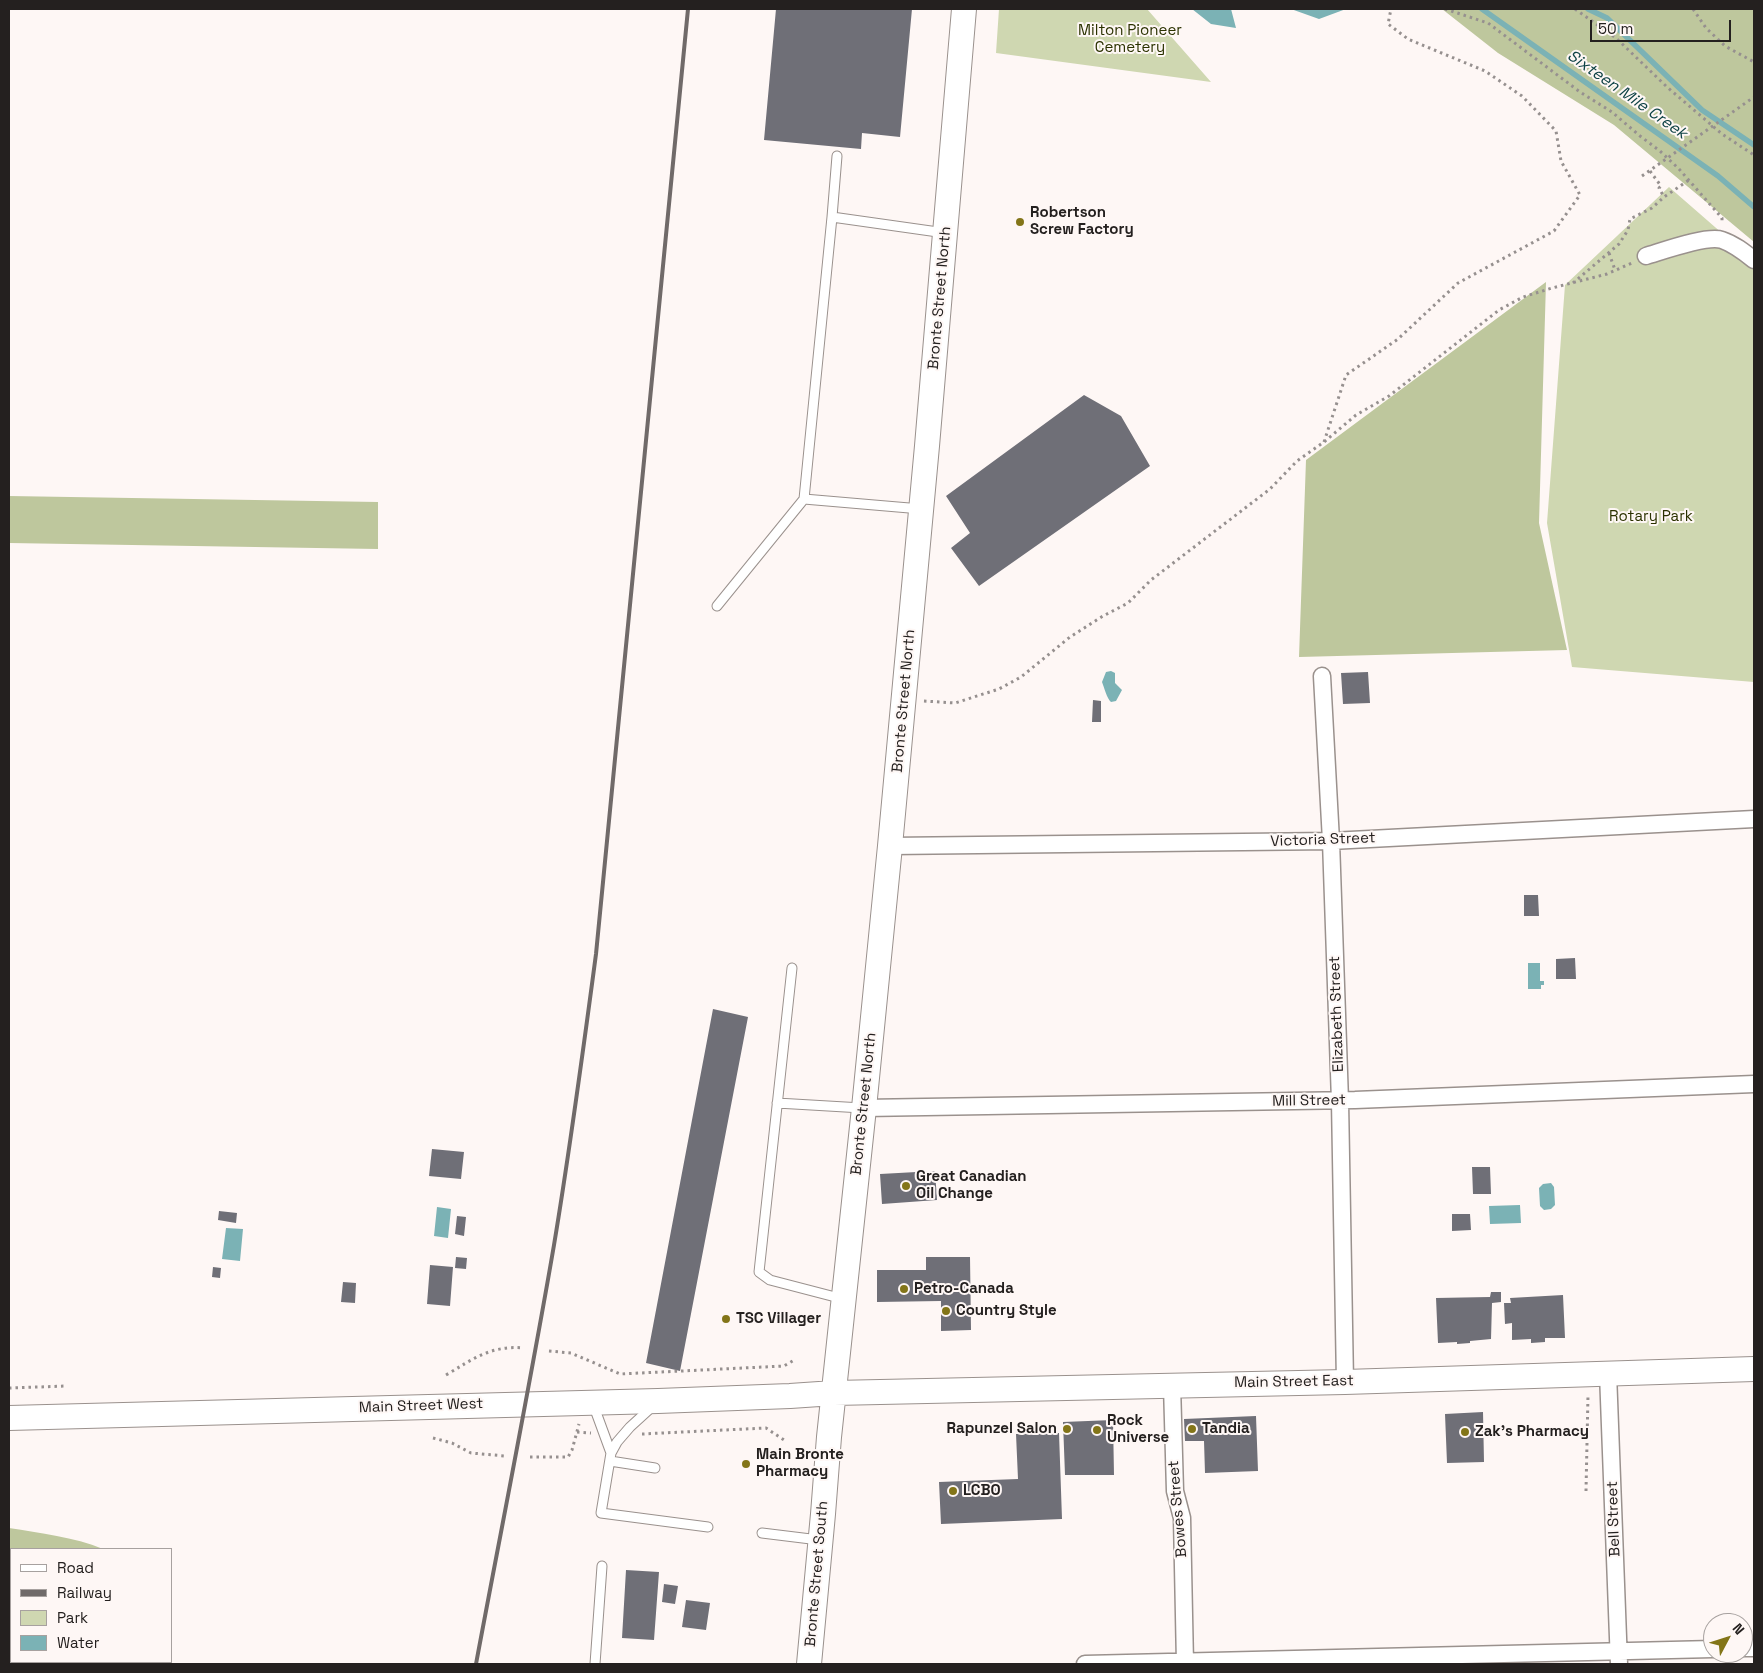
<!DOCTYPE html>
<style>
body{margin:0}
#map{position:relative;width:1763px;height:1673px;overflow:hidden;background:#fef7f5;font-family:"Space Grotesk",sans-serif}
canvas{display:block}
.frame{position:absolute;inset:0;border:10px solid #24201f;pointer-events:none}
.legend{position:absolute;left:10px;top:1548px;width:162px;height:115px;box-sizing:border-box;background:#fef7f5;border:1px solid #a7a19f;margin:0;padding:6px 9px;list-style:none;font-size:15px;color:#24201f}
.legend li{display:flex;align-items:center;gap:10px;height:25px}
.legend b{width:25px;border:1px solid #a7a19f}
.north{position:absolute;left:1703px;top:1613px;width:50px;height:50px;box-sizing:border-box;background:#fef7f5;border:1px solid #a7a19f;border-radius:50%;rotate:50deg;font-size:14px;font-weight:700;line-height:20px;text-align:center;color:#24201f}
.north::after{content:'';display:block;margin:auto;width:18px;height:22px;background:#837518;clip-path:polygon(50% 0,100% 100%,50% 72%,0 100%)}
.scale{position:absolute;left:1590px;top:20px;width:141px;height:22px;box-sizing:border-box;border:2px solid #24201f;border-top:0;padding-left:6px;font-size:15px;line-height:18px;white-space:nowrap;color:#24201f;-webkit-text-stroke:4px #fef7f5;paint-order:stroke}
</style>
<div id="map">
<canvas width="1763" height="1673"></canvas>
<div class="frame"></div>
<ul class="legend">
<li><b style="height:6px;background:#fff"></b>Road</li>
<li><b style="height:6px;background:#706a69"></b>Railway</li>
<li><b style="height:14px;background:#cfd7b1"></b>Park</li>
<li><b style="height:14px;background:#7bb2b5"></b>Water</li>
</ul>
<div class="north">N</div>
<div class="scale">50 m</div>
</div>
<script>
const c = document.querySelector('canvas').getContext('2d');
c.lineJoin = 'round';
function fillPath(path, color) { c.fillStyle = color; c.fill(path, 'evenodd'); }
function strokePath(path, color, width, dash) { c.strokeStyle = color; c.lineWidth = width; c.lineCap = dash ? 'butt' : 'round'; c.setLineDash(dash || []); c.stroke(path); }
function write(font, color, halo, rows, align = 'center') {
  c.font = font + ' "Space Grotesk",sans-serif'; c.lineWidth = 4; c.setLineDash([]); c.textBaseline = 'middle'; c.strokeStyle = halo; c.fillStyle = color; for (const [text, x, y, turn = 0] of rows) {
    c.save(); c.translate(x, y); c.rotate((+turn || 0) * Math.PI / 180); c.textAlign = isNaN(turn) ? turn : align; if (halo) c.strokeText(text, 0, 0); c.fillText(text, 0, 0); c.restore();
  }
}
fillPath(new Path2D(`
 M 999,9 L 1147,9 L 1211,82 L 996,53 Z
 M 1669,187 L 1754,261 L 1754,682 L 1572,667 L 1547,523 L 1565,285 Z`), '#cfd7b1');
fillPath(new Path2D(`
 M 1442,9 L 1754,9 L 1754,242 L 1614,125 L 1498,53 Z
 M 1546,282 L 1539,523 L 1567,650 L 1299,657 L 1306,460 Z
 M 9,496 L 378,502 L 378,549 L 9,543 Z
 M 9,1528 C 40,1533 74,1537 103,1549 L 11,1549 L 11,1578 L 9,1578 Z`), '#bec79d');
fillPath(new Path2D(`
 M 1192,9 L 1231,9 L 1236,28 L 1211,24 Z
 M 1291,9 L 1346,9 L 1319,19 Z
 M 1111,671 L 1115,673 L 1115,683 L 1122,690 L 1116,701 L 1111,702 C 1107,699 1104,687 1102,682 L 1106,672 Z
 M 1528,963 L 1540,963 L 1540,981 L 1544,981 L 1544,985 L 1541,985 L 1541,989 L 1528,989 Z
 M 1551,1183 L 1554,1187 L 1555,1205 L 1551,1209 L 1544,1210 L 1540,1206 L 1539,1188 L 1543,1184 Z
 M 1520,1205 L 1521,1223 L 1490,1224 L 1489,1206 Z
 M 437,1207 L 451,1209 L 448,1238 L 434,1236 Z
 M 226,1228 L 243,1229 L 240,1261 L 222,1259 Z`), '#7bb2b5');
strokePath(new Path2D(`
 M 1482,9 L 1718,176 L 1754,207
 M 1588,9 L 1607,18 L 1702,110 L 1754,145`), '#7bb2b5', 5.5);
fillPath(new Path2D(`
 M 776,9 L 912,9 L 900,137 L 862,133 L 861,149 L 764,140 Z
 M 1084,395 L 1121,416 L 1150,466 L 979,586 L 951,548 L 970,533 L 946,496 Z
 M 1368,672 L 1370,703 L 1343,704 L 1341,673 Z
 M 1093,700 L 1101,701 L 1101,722 L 1092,722 Z
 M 1524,895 L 1538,895 L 1539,916 L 1524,916 Z
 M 1575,958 L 1576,979 L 1556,979 L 1556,959 Z
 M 713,1009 L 748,1017 L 680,1371 L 646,1363 Z
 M 432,1149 L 464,1152 L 461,1179 L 429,1176 Z
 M 1472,1167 L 1490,1167 L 1491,1194 L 1473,1194 Z
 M 935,1171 L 937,1200 L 882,1204 L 880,1174 Z
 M 219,1211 L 237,1213 L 236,1223 L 218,1220 Z
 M 1452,1214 L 1470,1214 L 1471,1230 L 1452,1231 Z
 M 457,1216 L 466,1217 L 464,1236 L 455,1234 Z
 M 456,1257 L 467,1258 L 466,1269 L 455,1268 Z
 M 926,1257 L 970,1257 L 971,1330 L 941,1331 L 941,1301 L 877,1302 L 877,1270 L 926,1270 Z
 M 430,1265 L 453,1267 L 450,1306 L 427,1304 Z
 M 213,1267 L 221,1268 L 220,1278 L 212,1277 Z
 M 343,1282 L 356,1283 L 355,1303 L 341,1302 Z
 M 1491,1292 L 1501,1292 L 1501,1302 L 1492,1303 L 1491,1339 L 1470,1341 L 1470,1343 L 1457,1344 L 1457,1342 L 1438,1343 L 1436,1298 L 1490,1297 Z
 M 1563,1295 L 1565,1338 L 1545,1338 L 1545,1342 L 1531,1343 L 1531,1339 L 1512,1340 L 1512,1323 L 1505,1324 L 1504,1303 L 1511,1303 L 1510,1298 Z
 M 1483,1412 L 1484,1462 L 1447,1463 L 1445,1414 Z
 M 1256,1416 L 1258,1471 L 1205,1473 L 1204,1441 L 1185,1441 L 1184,1419 Z
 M 1113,1420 L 1114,1475 L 1065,1475 L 1063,1422 Z
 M 1059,1433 L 1062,1519 L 941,1524 L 939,1482 L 1018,1479 L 1016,1434 Z
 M 626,1570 L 659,1572 L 654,1640 L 622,1638 Z
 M 664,1584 L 678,1586 L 675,1604 L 662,1602 Z
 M 686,1600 L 710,1603 L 706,1630 L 682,1627 Z
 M 11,1632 L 11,1662 L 152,1662 L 154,1664 L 9,1664 L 9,1633 Z`), '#6f6f77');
const lane = new Path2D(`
 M 832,217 L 837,156
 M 921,509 L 804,499 L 832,217 L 945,233
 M 717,606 L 804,499
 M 792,968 L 759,1272 L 770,1280 L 843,1299
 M 777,1103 L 862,1108
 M 593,1404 L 611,1453
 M 653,1406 L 630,1427 L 617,1442 L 611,1453 L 601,1513 L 708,1527
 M 610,1461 L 655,1468
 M 762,1533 L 819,1540
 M 595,1664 L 602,1566`);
const street = new Path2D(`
 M 1646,256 C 1663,251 1707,235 1722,240 C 1734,244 1744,252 1754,260
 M 1322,676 L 1331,841 L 1340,1101 L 1345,1382
 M 890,846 L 1331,841 L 1754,819
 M 864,1108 L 1355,1100 L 1754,1084
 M 1608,1373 L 1619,1664
 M 1172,1385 L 1175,1491 L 1182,1518 L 1185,1664
 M 1743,1648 L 1754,1648
 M 1085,1664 L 1713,1649`);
const secondary = new Path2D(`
 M 9,1418 L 658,1401 L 790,1396 L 834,1393 L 1345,1382 L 1754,1369
 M 809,1664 L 823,1514 L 829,1437 L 864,1108 L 890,846 L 927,446 L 964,9`);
strokePath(lane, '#9a918d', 11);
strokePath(street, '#9a918d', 19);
strokePath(secondary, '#9a918d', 26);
strokePath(new Path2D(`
 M 1445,9 L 1488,23 L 1580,92 L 1612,112 L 1640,136 L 1660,151 L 1679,169 L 1722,218 L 1722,224
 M 1575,9 L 1616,38 L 1667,87 L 1722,134 L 1754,155
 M 1693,9 L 1706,28 L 1725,46 L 1754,62
 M 1650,171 L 1661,186 L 1659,188 L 1664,197
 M 1609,253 L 1615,270
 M 1573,283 L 1619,244 L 1628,230 L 1630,219 L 1652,208 L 1664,197 L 1689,180
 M 1324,442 L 1346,375 L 1398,339 L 1458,283 L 1554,231 L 1580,195 L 1561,161 L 1556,131 L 1522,96 L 1485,71 L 1408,39 L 1388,24 L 1391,9
 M 924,701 L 955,703 L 999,689 L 1021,677 L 1070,637 L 1103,616 L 1128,603 L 1151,580 L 1270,489 L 1297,461 L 1324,442 L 1356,415 L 1389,396 L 1499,310 L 1523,297 L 1552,288 L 1607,274 L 1632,263
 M 549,1351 L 571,1353 L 620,1374 L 784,1366 L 796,1359
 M 446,1375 C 473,1359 491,1345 524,1348
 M 9,1388 L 67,1386
 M 577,1432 L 591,1433
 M 642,1434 L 766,1428 L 784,1440
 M 433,1438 L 452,1443 L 471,1453 L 505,1456
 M 530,1457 L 568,1457 L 572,1450 L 579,1424
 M 1586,1491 L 1588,1395`), '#96908f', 3, [2.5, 4]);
strokePath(lane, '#fff', 9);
strokePath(street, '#fff', 16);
strokePath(secondary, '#fff', 24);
strokePath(new Path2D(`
 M 476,1664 C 502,1525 530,1385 554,1245 C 570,1149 583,1052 596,954 L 688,9`), '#706a69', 4);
strokePath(new Path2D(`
 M 1642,176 L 1754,97`), '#96908f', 3, [2.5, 4]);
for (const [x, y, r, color] of [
 [1020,222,5,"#837518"],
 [906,1186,5,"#837518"],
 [904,1289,5,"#837518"],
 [946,1311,5,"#837518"],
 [726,1319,5,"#837518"],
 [1067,1429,5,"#837518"],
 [1192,1429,5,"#837518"],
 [1097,1430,5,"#837518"],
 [1465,1432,5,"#837518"],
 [746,1464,5,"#837518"],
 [953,1491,5,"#837518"]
]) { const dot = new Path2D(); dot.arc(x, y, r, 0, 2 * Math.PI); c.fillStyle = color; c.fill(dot); strokePath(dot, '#fef7f5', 2); }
write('15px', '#2b3200', '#fef7f5', [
 ["Milton Pioneer",1130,31],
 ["Cemetery",1130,48],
 ["Rotary Park",1651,517]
]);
write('bold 15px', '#24201f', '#fef7f5', [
 ["Robertson",1030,213],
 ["Screw Factory",1030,230],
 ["Great Canadian",916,1177],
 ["Oil Change",916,1194],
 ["Petro-Canada",914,1289],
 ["Country Style",956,1311],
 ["TSC Villager",736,1319],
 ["Rock",1107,1421],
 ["Universe",1107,1438],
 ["Rapunzel Salon",1057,1429,"right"],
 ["Tandia",1202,1429],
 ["Zak's Pharmacy",1475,1432],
 ["Main Bronte",756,1455],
 ["Pharmacy",756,1472],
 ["LCBO",963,1491]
], 'left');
write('15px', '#24201f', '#fef7f5', [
 ["Bronte Street North",940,298,-85],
 ["Bronte Street North",904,701,-85],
 ["Victoria Street",1323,840,-2],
 ["Elizabeth Street",1337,1014,-92],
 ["Mill Street",1309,1101,-1],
 ["Bronte Street North",864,1104,-84],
 ["Main Street East",1294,1382,-1],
 ["Main Street West",421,1406,-2],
 ["Bowes Street",1178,1509,-95],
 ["Bell Street",1614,1519,-92],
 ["Bronte Street South",817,1574,-85]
]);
write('italic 16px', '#0f4346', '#fef7f5', [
 ["Sixteen Mile Creek",1627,95,35]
]);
</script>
